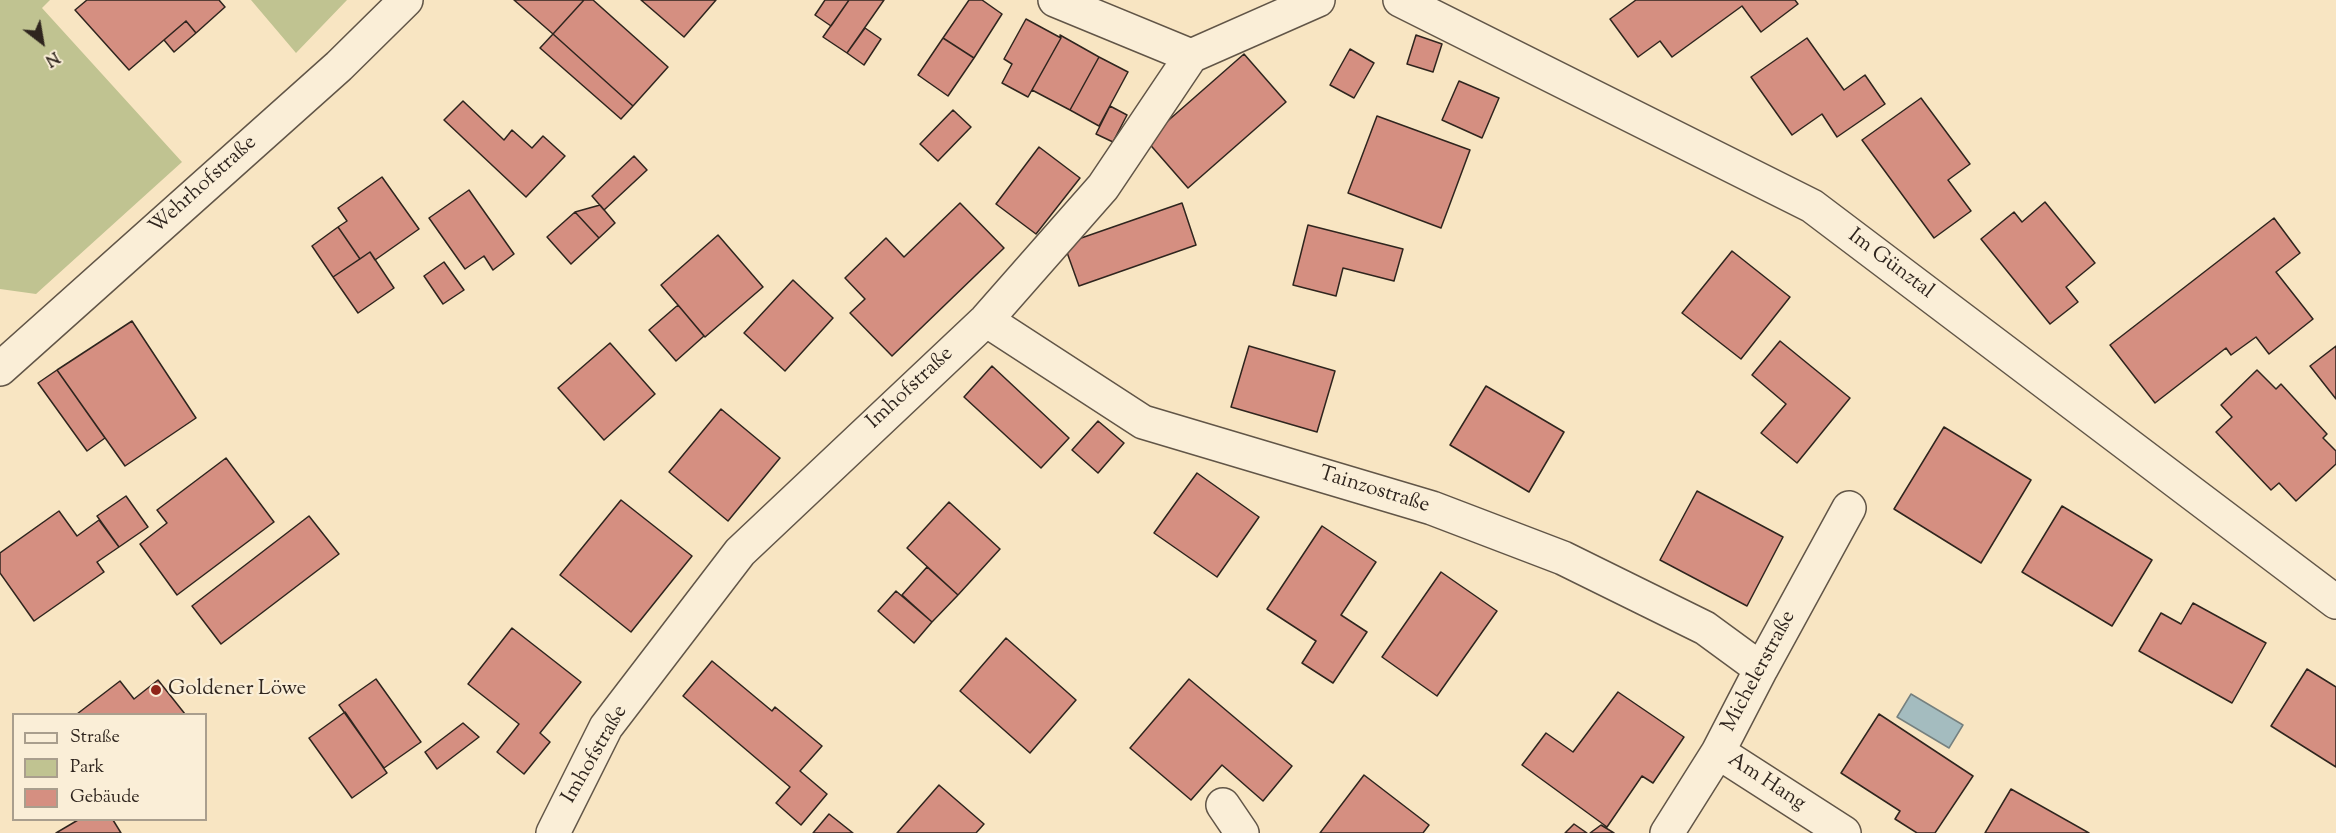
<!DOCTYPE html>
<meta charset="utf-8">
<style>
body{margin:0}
#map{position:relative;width:2336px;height:833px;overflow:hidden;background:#f8e5c2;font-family:"Sorts Mill Goudy",serif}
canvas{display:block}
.legend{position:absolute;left:12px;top:713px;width:195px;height:108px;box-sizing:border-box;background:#faeed7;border:2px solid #a99e8d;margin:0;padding:8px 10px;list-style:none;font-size:18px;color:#2f251e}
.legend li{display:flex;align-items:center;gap:12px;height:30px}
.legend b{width:30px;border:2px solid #a99e8d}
.north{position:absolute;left:12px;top:12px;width:60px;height:60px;-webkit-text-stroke:4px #faeed7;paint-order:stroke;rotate:149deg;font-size:16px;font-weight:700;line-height:24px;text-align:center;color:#2f251e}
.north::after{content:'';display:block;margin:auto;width:21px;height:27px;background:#2f251e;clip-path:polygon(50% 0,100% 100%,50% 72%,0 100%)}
</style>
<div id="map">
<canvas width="2336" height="833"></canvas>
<ul class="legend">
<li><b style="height:8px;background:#faeed7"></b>Straße</li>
<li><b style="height:16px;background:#c0c391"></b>Park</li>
<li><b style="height:16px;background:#d58f81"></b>Gebäude</li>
</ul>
<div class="north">N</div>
</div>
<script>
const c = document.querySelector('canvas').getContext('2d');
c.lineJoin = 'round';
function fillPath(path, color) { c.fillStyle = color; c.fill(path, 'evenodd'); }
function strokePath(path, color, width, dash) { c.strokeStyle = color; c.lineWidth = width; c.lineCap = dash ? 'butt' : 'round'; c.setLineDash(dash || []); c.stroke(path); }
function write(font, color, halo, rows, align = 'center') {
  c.font = font + ' "Sorts Mill Goudy",serif'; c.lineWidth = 4.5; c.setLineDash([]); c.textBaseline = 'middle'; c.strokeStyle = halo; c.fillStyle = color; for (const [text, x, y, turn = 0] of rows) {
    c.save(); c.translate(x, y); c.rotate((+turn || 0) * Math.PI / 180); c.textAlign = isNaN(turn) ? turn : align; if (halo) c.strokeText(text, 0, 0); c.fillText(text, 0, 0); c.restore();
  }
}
fillPath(new Path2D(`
 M 0,0 L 50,0 L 42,8 L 182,162 L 36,294 L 0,289 Z
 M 251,0 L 347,0 L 296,53 Z`), '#c0c391');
const water = new Path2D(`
 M 1911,694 L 1963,725 L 1949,748 L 1897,717 Z`);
fillPath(water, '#a4bcbf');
strokePath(water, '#75807f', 1.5);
const building = new Path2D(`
 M 87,0 L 219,0 L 225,7 L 196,33 L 186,21 L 129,70 L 75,10 Z
 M 514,0 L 584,0 L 553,34 Z
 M 584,0 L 593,0 L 668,67 L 633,106 L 553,34 Z
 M 641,0 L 716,0 L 684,37 Z
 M 825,0 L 849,0 L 831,26 L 815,15 Z
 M 849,0 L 884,0 L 847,53 L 823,37 Z
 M 969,0 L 982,0 L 1002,14 L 974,58 L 943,38 Z
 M 1636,0 L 1795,0 L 1798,4 L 1761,32 L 1742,6 L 1672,57 L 1660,41 L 1638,57 L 1610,19 Z
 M 1026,19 L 1061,38 L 1028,97 L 1002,83 L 1012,64 L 1004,59 Z
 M 186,21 L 196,33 L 174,52 L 164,40 Z
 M 865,28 L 881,39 L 864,65 L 847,53 Z
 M 553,34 L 633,106 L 621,119 L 540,48 Z
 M 1060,35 L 1099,57 L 1070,110 L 1032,90 L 1061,38 Z
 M 1416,35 L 1442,44 L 1433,72 L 1407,64 Z
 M 943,38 L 974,58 L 948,96 L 918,75 Z
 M 1807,38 L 1844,90 L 1865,75 L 1885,104 L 1837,137 L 1822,114 L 1792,135 L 1751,77 Z
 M 1350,49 L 1374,63 L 1354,98 L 1330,85 Z
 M 1244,54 L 1286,102 L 1188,188 L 1146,140 Z
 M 1099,57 L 1128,72 L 1099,126 L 1070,110 Z
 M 1459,81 L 1499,98 L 1482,138 L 1442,120 Z
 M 1921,98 L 1970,164 L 1948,180 L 1971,211 L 1934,238 L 1862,140 Z
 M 463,101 L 504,140 L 512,130 L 532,148 L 543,136 L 565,156 L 526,197 L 444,120 Z
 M 1110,106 L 1127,115 L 1113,142 L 1096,134 Z
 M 953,110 L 971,127 L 938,161 L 920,144 Z
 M 1377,116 L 1470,150 L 1441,228 L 1348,193 Z
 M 1039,147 L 1080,178 L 1036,234 L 996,204 Z
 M 634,156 L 647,170 L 604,210 L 592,196 Z
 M 382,177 L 419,229 L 375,260 L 370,252 L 360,259 L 338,227 L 347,221 L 338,208 Z
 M 469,190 L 514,254 L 493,270 L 484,256 L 465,269 L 429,218 Z
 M 2045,202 L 2095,263 L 2066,287 L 2078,302 L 2050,324 L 1981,239 L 2014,212 L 2022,222 Z
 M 960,203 L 1004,248 L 892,356 L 850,313 L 865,299 L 845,278 L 886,238 L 904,257 Z
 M 1182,203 L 1196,245 L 1079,286 L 1064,244 Z
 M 600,205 L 615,223 L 599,238 L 575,212 Z
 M 575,212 L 599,238 L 571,264 L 547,237 Z
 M 2274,218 L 2300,253 L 2276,272 L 2313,319 L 2269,354 L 2256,337 L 2231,355 L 2226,348 L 2155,403 L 2110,345 Z
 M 1308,225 L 1403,249 L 1394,281 L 1343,268 L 1336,296 L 1293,285 Z
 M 338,227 L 360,259 L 333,277 L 312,246 Z
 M 718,235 L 763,287 L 705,337 L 661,285 Z
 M 1732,251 L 1790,297 L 1741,359 L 1682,313 Z
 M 370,252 L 394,288 L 358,313 L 333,277 Z
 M 444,262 L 464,290 L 443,304 L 424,276 Z
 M 793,280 L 833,318 L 785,371 L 744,333 Z
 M 678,305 L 704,336 L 676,361 L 649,330 Z
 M 132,321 L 196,418 L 125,466 L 57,370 Z
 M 1780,341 L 1850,398 L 1797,463 L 1761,433 L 1786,404 L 1752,375 Z
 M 610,343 L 655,394 L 604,440 L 558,388 Z
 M 1249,346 L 1335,371 L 1317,432 L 1231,407 Z
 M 2336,346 L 2336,399 L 2310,366 Z
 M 992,366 L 1069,438 L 1041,468 L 964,397 Z
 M 57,370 L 105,438 L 87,451 L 38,383 Z
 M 2257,370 L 2276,389 L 2281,384 L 2327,434 L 2323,438 L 2336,451 L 2336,464 L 2296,501 L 2279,483 L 2271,490 L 2216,432 L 2232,417 L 2221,405 Z
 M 1486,386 L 1564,432 L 1529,492 L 1450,445 Z
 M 721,409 L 780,458 L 728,521 L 669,472 Z
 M 1098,421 L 1124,443 L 1098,473 L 1072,450 Z
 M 1944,427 L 2031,480 L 1981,563 L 1894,509 Z
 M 226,458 L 274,522 L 177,595 L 140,544 L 167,523 L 157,510 Z
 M 1197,473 L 1259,517 L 1217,577 L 1154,533 Z
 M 1697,491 L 1783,537 L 1747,606 L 1660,560 Z
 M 126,496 L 148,527 L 119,547 L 97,516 Z
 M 621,500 L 692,556 L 631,632 L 560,575 Z
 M 949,502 L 1000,549 L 958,595 L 907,548 Z
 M 2062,506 L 2152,560 L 2112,626 L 2022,572 Z
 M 59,511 L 77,536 L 99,520 L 119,547 L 97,562 L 104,572 L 34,621 L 0,573 L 0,553 Z
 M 309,516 L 339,554 L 221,644 L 192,606 Z
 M 1322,526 L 1376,562 L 1341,615 L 1367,632 L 1333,683 L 1302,663 L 1316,641 L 1267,609 Z
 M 927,567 L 958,595 L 932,622 L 902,595 Z
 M 1441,572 L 1497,611 L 1437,696 L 1382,657 Z
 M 896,591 L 932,622 L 914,643 L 878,611 Z
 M 2193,603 L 2266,643 L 2232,703 L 2139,651 L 2161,613 L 2181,624 Z
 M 512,628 L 581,682 L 540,733 L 550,742 L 524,774 L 497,752 L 519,724 L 468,684 Z
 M 1006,638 L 1076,700 L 1030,753 L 960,691 Z
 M 712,661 L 772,711 L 775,707 L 822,746 L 800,771 L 827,794 L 801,825 L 776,803 L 790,787 L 683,696 Z
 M 2307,669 L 2336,687 L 2336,767 L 2271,726 Z
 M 376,679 L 421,742 L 384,768 L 339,705 Z
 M 1189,679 L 1292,766 L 1263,801 L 1222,765 L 1191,800 L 1130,748 Z
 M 158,680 L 185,714 L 77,714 L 120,681 L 134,699 Z
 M 1618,692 L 1684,737 L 1653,783 L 1642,776 L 1607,827 L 1522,765 L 1546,733 L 1573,752 Z
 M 345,712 L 387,773 L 352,798 L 309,738 Z
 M 1879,714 L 1973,776 L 1935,833 L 1917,833 L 1895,819 L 1900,811 L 1841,773 Z
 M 463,723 L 479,737 L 437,769 L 425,752 Z
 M 1364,775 L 1429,825 L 1423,833 L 1320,833 Z
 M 939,785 L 984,824 L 976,833 L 897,833 Z
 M 2011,789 L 2089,833 L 1985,833 Z
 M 829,814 L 853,833 L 813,833 Z
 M 78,820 L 113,820 L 121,833 L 56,833 Z
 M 1574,824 L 1587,833 L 1565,833 Z
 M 1601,825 L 1614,833 L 1590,833 Z`);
fillPath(building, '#d58f81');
strokePath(building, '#2f251e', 1.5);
const minor = new Path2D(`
 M 1055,0 L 1191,56
 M 1400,0 L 1812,206 L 2336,602
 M 986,320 L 1143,422 L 1432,508 L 1563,558 L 1705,628 L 1761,669
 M 1718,752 L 1844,833
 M 1223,805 L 1242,833
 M 553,833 L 606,727 L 740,552 L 986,320 L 1103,187 L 1191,56 L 1318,0
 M 1667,833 L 1718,752 L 1761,669 L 1849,508`);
const tertiary = new Path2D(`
 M 0,369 L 339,66 L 406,0`);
strokePath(minor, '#615547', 36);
strokePath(tertiary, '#615547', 36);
strokePath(minor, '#faeed7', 33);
strokePath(tertiary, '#faeed7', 33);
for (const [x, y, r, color] of [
 [156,690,6,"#8f2418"]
]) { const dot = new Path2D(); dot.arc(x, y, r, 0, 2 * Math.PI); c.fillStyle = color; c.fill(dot); strokePath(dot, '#faeed7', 2); }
write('21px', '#2f251e', '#faeed7', [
 ["Wehrhofstraße",204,186,-42],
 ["Im Günztal",1890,265,37],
 ["Imhofstraße",911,389,-43],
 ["Tainzostraße",1374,491,17],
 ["Michelerstraße",1760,672,-62],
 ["Imhofstraße",596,755,-60],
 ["Am Hang",1766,783,33]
]);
write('21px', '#2f251e', '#faeed7', [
 ["Goldener Löwe",168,690]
], 'left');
</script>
